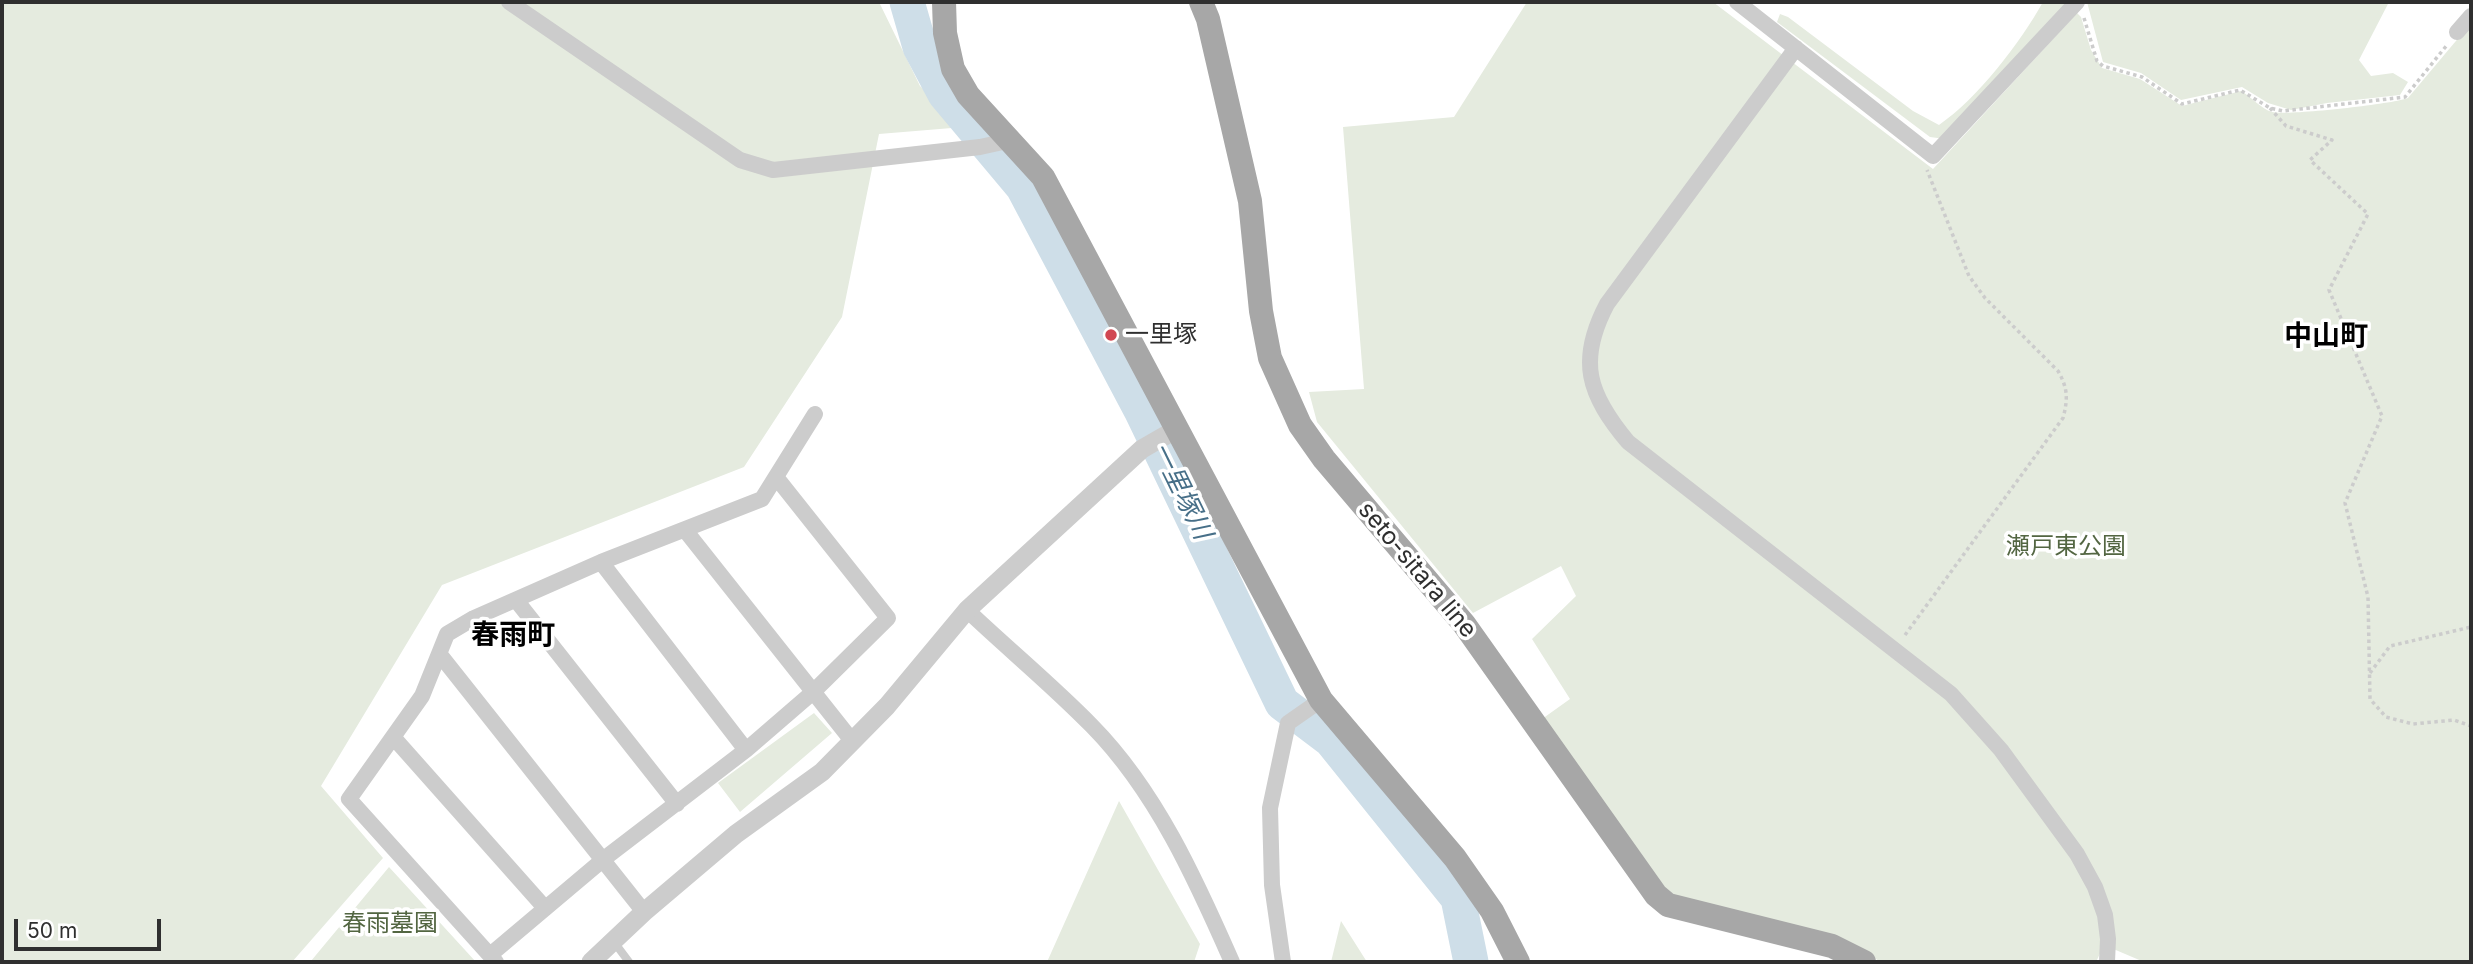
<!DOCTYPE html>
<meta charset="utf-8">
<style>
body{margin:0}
#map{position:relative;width:2473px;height:964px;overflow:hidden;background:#fff;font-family:Inter,sans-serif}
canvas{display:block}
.frame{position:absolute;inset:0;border:4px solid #2f2f2f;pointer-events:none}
.scale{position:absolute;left:14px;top:919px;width:147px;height:32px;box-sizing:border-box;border:4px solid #2f2f2f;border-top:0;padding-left:9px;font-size:21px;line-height:24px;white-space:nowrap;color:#2f2f2f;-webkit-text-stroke:5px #fff;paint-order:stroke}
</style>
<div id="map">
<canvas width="2473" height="964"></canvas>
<div class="frame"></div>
<div class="scale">50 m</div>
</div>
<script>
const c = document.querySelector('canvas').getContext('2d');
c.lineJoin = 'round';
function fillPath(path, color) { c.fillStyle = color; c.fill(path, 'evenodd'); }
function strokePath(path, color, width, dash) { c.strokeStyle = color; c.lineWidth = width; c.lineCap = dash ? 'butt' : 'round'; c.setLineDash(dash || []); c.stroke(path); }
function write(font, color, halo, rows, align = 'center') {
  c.font = font + ' Inter,"Noto Sans JP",sans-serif'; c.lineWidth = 7; c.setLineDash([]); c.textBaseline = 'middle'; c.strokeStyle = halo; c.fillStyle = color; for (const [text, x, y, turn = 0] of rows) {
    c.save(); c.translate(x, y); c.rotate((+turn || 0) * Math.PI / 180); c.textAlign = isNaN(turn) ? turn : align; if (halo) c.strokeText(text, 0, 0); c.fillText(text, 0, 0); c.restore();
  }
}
fillPath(new Path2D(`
 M 2,2 L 879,2 L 920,86 L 964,127 L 879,134 L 842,317 L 744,467 L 442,585 L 321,786 L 383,858 L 292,962 L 2,962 Z
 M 1527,2 L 1713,2 L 1933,169 L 2077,13 L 2081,17 L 2091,50 L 2102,68 L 2140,79 L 2182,106 L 2241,91 C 2252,97 2261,109 2272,112 C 2285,116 2394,104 2408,98 L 2471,23 L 2471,962 L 2144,962 L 2104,945 L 2096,962 L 1881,962 L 1855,947 L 1683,900 L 1670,892 L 1653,878 L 1542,719 L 1570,699 L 1532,639 L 1576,596 L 1561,566 L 1473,613 L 1317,422 L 1309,392 L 1364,389 L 1343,127 L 1454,117 Z
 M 2043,2 L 2068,2 L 1945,139 L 1930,137 L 1777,22 L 1780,14 L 1788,17 L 1913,111 L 1939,125 C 1978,98 2020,43 2043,2 Z
 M 2087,2 L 2389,2 L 2359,60 L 2371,76 L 2393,73 L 2408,82 L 2400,95 L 2327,103 L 2291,110 L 2268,103 L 2242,87 L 2181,100 L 2141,73 L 2103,62 Z
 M 814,713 L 832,733 L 740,812 L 718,783 Z
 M 1119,801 L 1200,944 L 1194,962 L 1047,962 Z
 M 389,867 L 476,962 L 311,961 Z
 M 1341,921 L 1367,962 L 1331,962 Z`), '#e5ebdf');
strokePath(new Path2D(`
 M 907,2 L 920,47 L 945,94 L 1023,187 L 1141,410 L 1282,703 L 1331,740 L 1458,898 L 1471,962`), '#cedee8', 35);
strokePath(new Path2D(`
 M 2084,18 L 2097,61 L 2103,66 L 2142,77 L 2182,104 L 2240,90 L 2270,108 L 2283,111 L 2405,97 L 2447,45
 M 2270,108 L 2286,126 L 2332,140 L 2310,160 L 2368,214 L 2329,290 L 2382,416 L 2345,503 L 2368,597 L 2370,699 L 2386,717 L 2413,724 L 2454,720 L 2471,726
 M 1905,635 L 2063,418 C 2068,399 2068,388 2058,371 L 1985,298 L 1969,276 L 1927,170
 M 2370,673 L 2390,646 L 2471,627`), '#ccc', 3.5, [3.5, 3.5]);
strokePath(new Path2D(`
 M 614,942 L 629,962`), '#ccc', 8);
strokePath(new Path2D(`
 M 509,2 L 740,160 L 773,170 L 980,147 L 1012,140
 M 1737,2 L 1933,156 L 2077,2
 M 2457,32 L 2471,16
 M 1796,48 L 1607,304 C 1577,361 1588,394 1628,442 L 1951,694 L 2001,750 L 2077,854 L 2095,887 L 2105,915 L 2108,939 L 2107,962
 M 685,530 L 853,742
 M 601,562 L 746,750
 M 516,600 L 677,804
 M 967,610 C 1008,649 1052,685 1092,726 C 1156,791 1196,880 1232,962
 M 441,656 L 644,912
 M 394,738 L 545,908
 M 490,955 L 605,858 L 746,750 L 812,693 L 888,618 L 776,477
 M 496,962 L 349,799 L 422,696 L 447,634 L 474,618 L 601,562 L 762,499 L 815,414
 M 1283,962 L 1272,885 L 1270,808 L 1288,723 L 1321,700`), '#ccc', 16);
strokePath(new Path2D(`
 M 591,962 L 644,912 L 736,834 L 822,772 L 887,706 L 967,610 L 1142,449 L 1175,430`), '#ccc', 19);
strokePath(new Path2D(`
 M 944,2 L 945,33 L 953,69 L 968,95 L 1043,177 L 1321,700 L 1455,858 L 1492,911 L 1518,962
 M 1201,2 L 1208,19 L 1250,201 L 1261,311 L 1270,358 L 1300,425 L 1324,459 L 1464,624 L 1656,895 L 1668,905 L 1832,946 L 1864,962`), '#a7a7a7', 24);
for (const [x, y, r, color] of [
 [1111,335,7,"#d14752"]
]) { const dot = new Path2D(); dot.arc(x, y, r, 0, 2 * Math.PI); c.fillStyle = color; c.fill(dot); strokePath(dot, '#fff', 2.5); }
write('24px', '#2f2f2f', '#fff', [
 ["一里塚",1125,335]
], 'left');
write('24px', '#536642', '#fff', [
 ["瀬戸東公園",2066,547],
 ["春雨墓園",390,924]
]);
write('24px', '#2f2f2f', '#fff', [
 ["seto-sitara line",1417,570,50]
]);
write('italic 26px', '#476f88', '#fff', [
 ["一里塚川",1181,491,64]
]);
write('bold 28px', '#000', '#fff', [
 ["中山町",2326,337],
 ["春雨町",513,636]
]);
</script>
